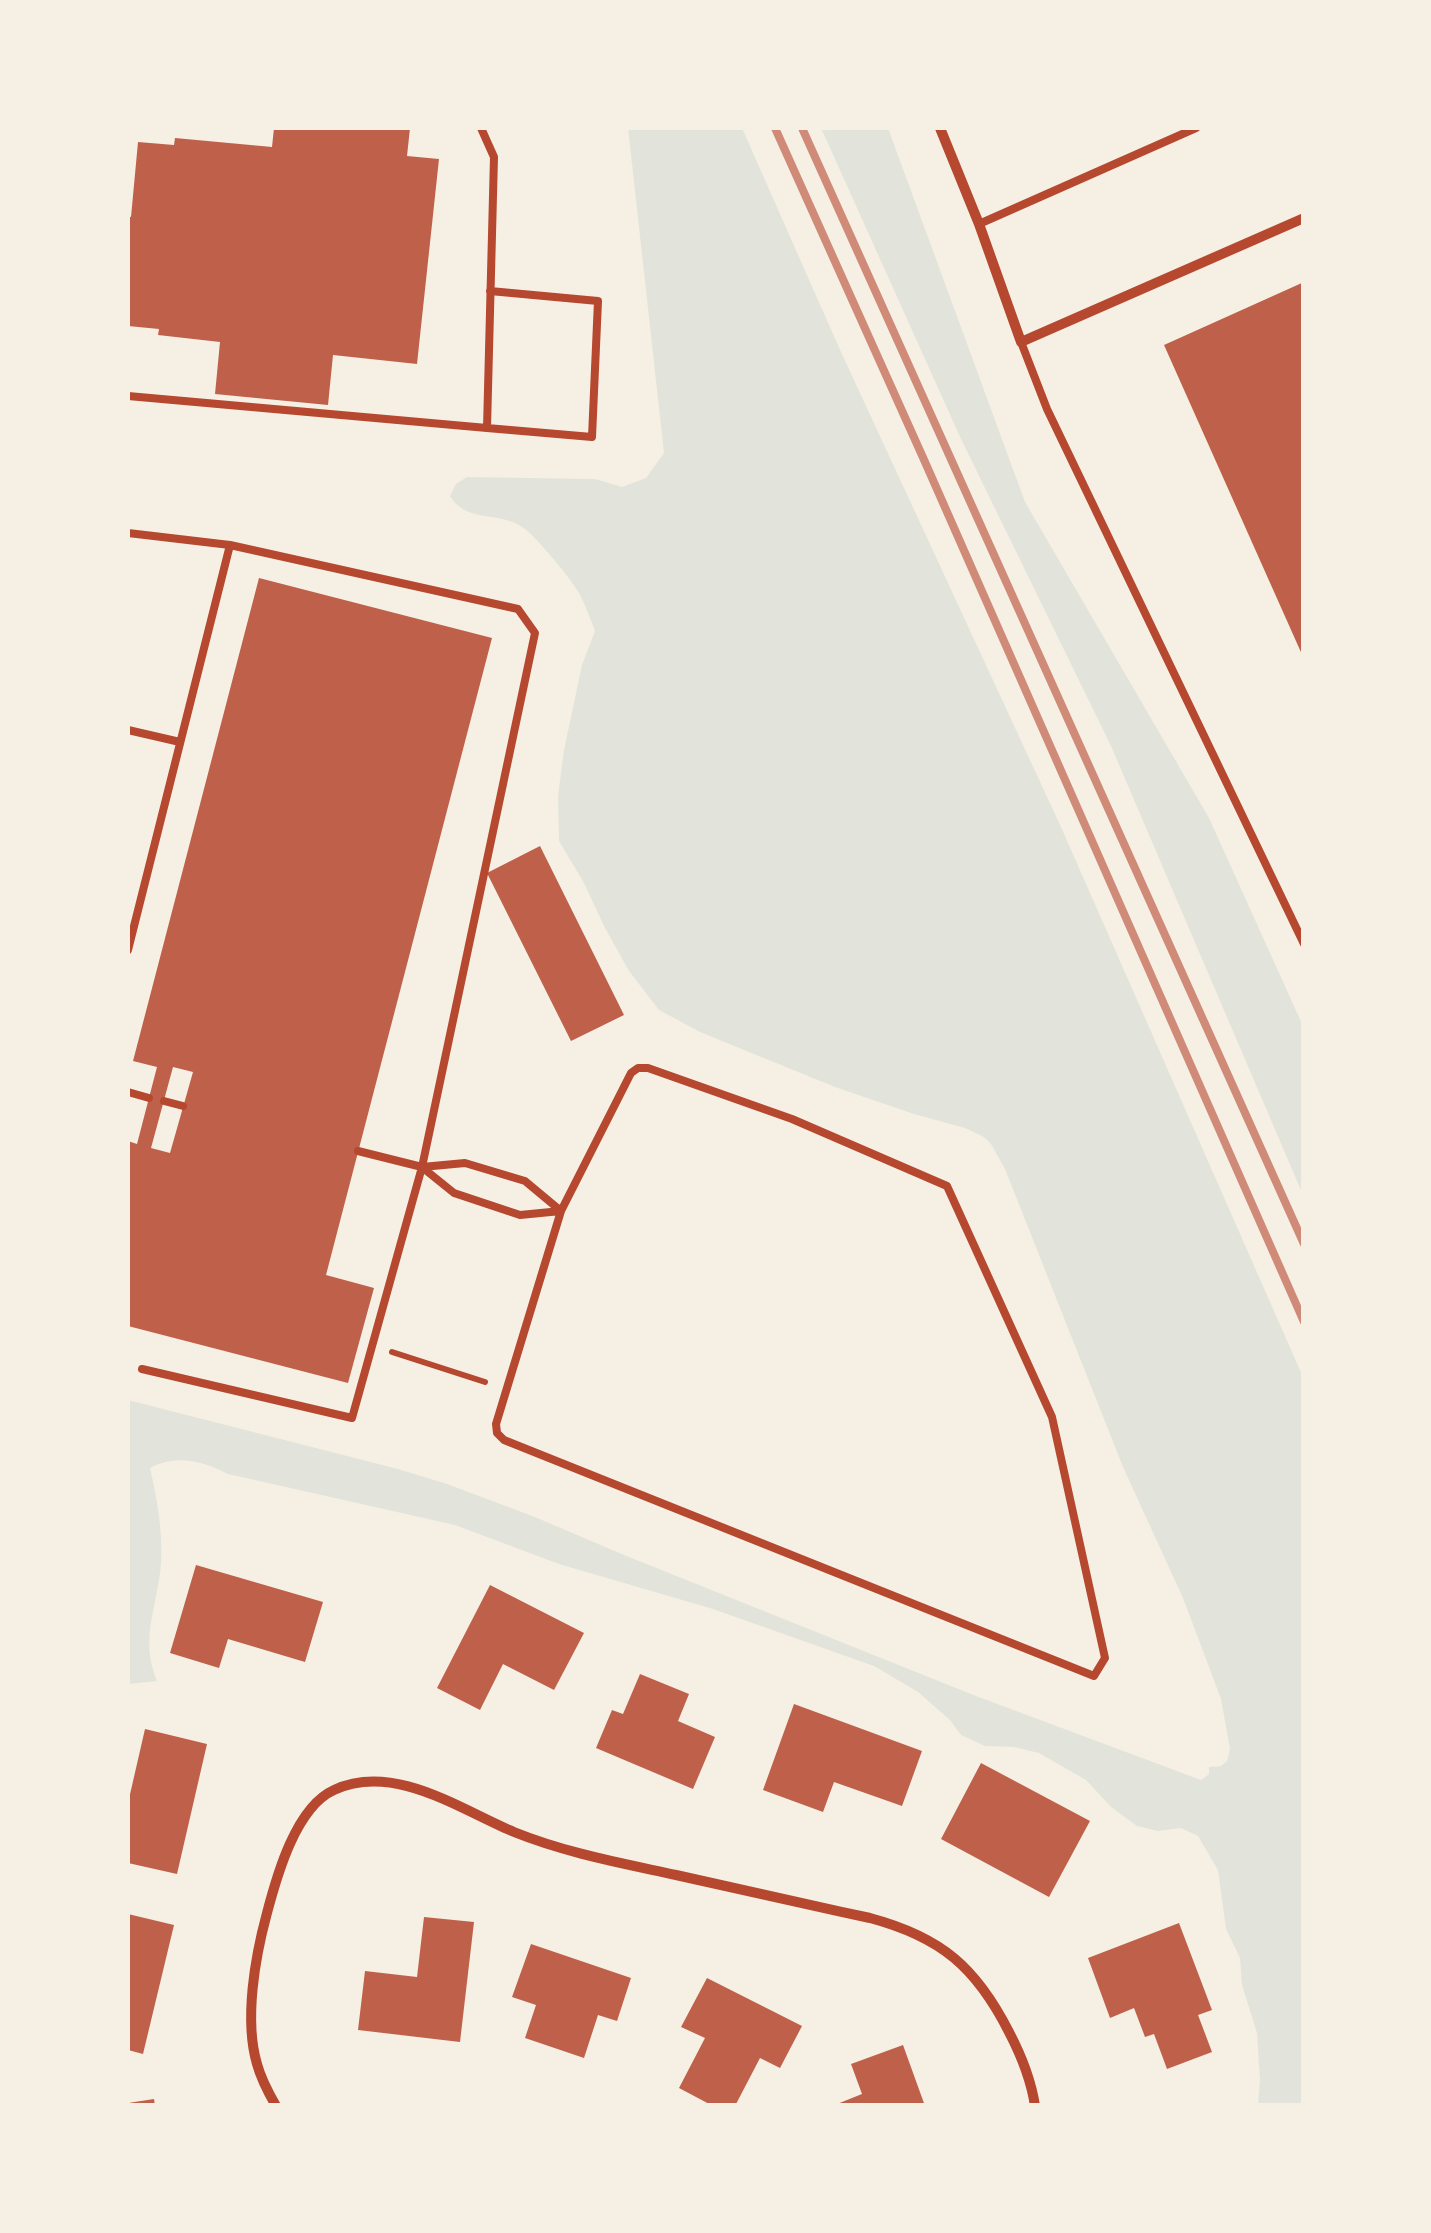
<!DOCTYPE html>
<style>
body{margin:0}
#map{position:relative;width:1431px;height:2233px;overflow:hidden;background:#f6efe4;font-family:"Varela Round",sans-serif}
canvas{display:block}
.frame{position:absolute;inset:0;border:130px solid #f6efe4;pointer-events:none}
</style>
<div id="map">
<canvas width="1431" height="2233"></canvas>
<div class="frame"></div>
</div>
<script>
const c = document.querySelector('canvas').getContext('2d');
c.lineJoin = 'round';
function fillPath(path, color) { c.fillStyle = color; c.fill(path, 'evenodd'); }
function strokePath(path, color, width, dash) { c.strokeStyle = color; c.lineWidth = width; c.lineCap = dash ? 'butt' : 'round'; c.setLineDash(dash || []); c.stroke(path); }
fillPath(new Path2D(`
 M 628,128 L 742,128 L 841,352 L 1061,827 L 1303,1377 L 1303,2105 L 1258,2105 L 1260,2080 L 1257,2033 L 1242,1985 L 1240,1958 L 1226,1929 L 1218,1870 L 1198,1836 L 1181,1828 L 1158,1831 L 1137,1826 L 1111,1807 L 1086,1780 L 1039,1753 L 1014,1747 L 985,1746 L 961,1735 L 950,1720 L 918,1692 L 874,1666 L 713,1609 L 559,1564 L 455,1525 L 228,1474 C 202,1461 177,1454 150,1468 C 157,1499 163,1531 161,1563 C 158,1606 139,1638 157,1681 L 128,1684 L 128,1400 L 398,1469 L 447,1484 L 535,1517 L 624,1555 L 976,1696 L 1201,1780 L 1209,1774 L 1209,1767 L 1221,1766 L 1227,1761 L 1230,1749 L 1221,1699 L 1183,1598 L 1123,1467 L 1005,1169 L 991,1144 L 984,1137 L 965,1128 L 914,1114 L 835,1087 L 700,1032 L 659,1010 L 629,971 L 605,928 L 584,883 L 559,841 L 558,796 L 564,750 L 582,665 L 595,631 C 590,619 586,606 580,595 C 573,581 537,538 525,529 C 501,510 466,524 450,496 L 456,484 L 467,477 L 595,479 L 622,487 L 646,478 L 664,453 Z
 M 821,128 L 888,128 L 1025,502 L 1209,818 L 1303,1026 L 1303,1195 L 1111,746 L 961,439 Z`), '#e2e4dc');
fillPath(new Path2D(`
 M 274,128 L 410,128 L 407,156 L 439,159 L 417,364 L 333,355 L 328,405 L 215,394 L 220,342 L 158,335 L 159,329 L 128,326 L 128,216 L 131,217 L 138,142 L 174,145 L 175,138 L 272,147 Z
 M 1304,282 L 1304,659 L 1164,345 Z
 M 259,578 L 492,638 L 326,1275 L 374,1288 L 348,1383 L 128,1326 L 128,1141 L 137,1144 L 157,1067 L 133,1061 ZM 173,1067 L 193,1072 L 170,1153 L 151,1148 Z
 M 540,846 L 624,1015 L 571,1041 L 487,873 Z
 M 196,1565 L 323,1602 L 305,1662 L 228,1639 L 219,1668 L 170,1653 Z
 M 490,1585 L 584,1633 L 554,1690 L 503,1664 L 480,1710 L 437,1688 Z
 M 640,1674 L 689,1694 L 678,1721 L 715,1737 L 693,1789 L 596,1748 L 612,1710 L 623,1714 Z
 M 794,1704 L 922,1751 L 902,1806 L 834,1782 L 823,1812 L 763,1790 Z
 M 145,1729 L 207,1744 L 177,1874 L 128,1863 L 128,1803 Z
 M 981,1763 L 1090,1821 L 1049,1897 L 941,1839 Z
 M 128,1914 L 174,1925 L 143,2054 L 128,2050 Z
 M 424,1917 L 474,1922 L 460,2042 L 358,2030 L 365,1971 L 417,1977 Z
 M 1179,1923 L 1212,2010 L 1198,2015 L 1212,2052 L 1167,2069 L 1154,2034 L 1145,2037 L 1134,2008 L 1110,2018 L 1088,1958 Z
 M 531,1944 L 631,1978 L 617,2021 L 598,2015 L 584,2058 L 525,2038 L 536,2005 L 512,1997 Z
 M 707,1978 L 802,2026 L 780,2068 L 760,2058 L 735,2106 L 713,2106 L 679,2088 L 705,2038 L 681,2027 Z
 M 903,2045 L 925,2106 L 832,2106 L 862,2094 L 851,2064 Z
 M 154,2099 L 155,2106 L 128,2106 L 128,2103 Z`), '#bf614a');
strokePath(new Path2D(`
 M 392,1352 L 485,1382`), '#b5482f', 6);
strokePath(new Path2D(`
 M 979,224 L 1196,128
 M 1021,342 L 1047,409 L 1304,944
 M 128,396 L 487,428 L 494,157 L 481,128
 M 487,428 L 592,437 L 598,301 L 490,291
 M 128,533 L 230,545
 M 128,730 L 180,742
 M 128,950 L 230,545 L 518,609 L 535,633 L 422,1167 L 352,1418 L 142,1369
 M 638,1068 L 648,1068 L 792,1119 L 947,1186 L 1052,1417 L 1105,1658 L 1094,1676 L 504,1440 L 497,1433 L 496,1424 L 561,1211 L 631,1073 Z
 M 128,1092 L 149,1098
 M 164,1101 L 183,1106
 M 358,1151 L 422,1167 L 465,1163 L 525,1181 L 561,1211
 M 423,1168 L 454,1193 L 520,1215 L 561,1211`), '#b5482f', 8);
strokePath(new Path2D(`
 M 940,128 L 979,224 L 1021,342 L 1304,218
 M 276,2106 C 268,2092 261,2079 257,2064 C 244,2020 255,1957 267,1913 C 277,1875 296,1807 334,1790 C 394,1762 461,1810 514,1832 C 566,1853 621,1863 676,1875 C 740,1889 805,1904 870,1918 C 941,1937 976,1967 1009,2032 C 1021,2055 1031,2079 1035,2106`), '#b5482f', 10);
strokePath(new Path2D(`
 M 775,128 L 925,462 L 1304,1322
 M 802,128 L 1304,1244`), '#cf8b77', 8);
</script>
